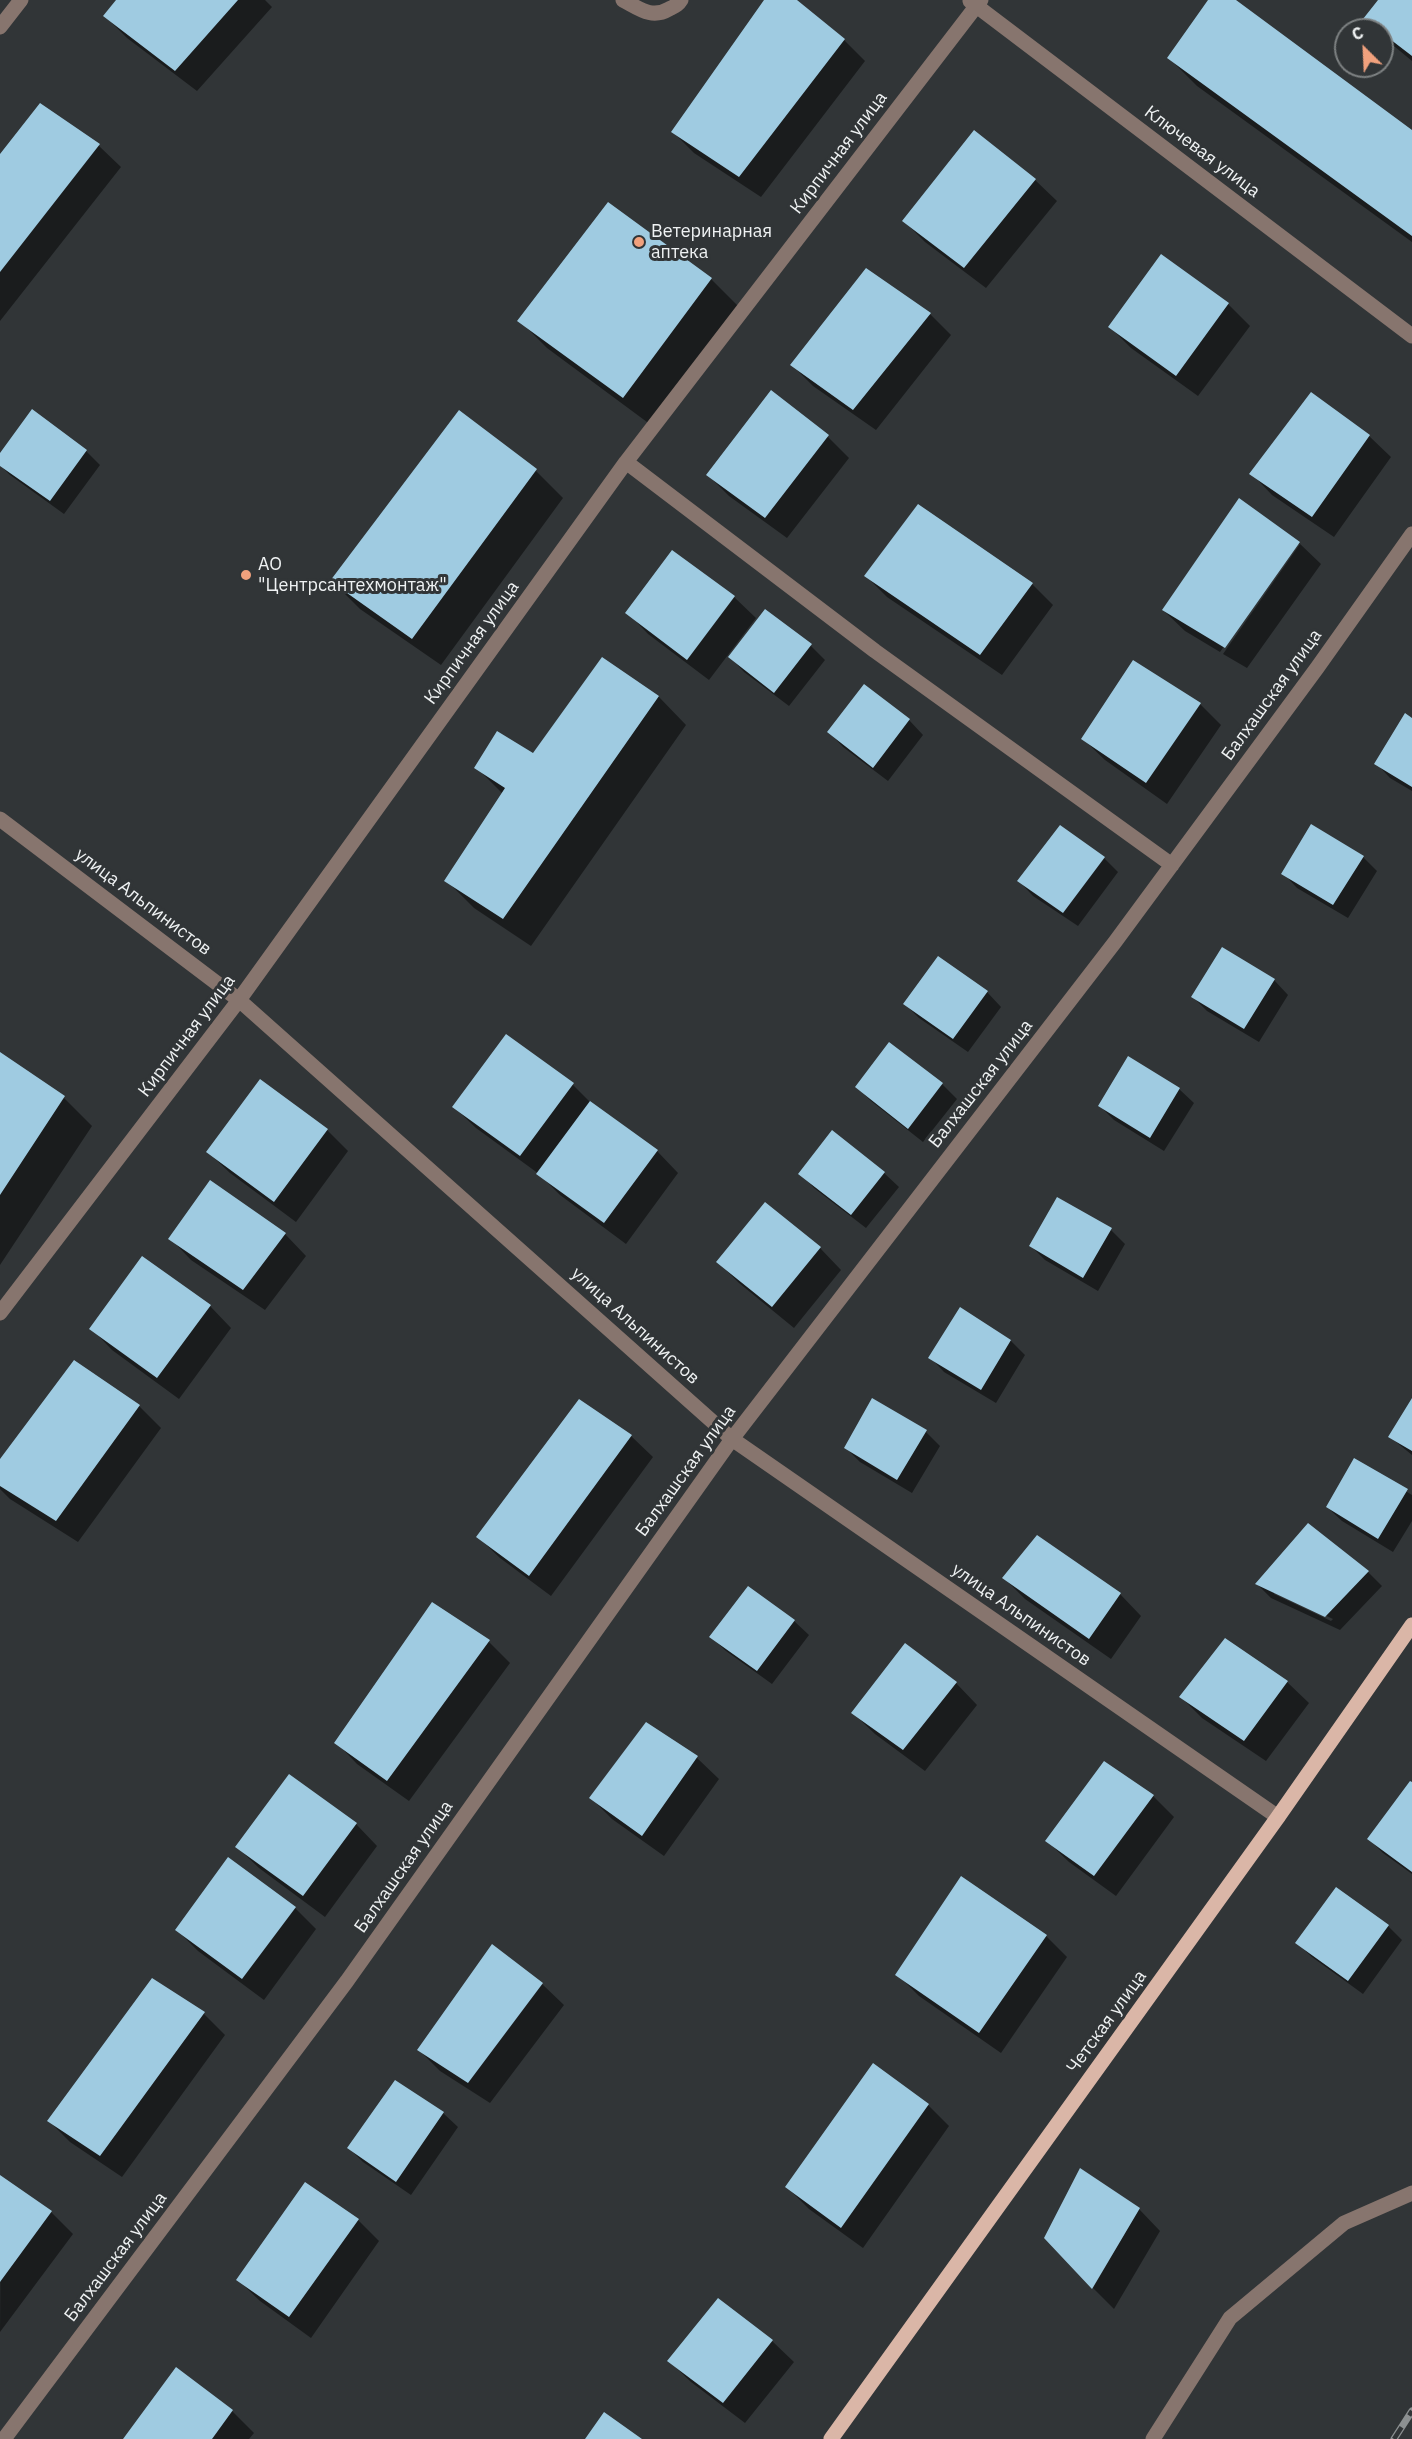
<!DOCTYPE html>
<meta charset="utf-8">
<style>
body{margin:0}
#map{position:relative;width:1412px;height:2439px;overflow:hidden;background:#313537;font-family:"IBM Plex Sans",sans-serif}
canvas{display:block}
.north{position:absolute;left:1334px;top:18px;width:60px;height:60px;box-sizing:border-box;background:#313537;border:2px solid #7d8182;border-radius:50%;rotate:336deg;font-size:16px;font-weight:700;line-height:24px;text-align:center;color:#eff2f3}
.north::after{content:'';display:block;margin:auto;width:21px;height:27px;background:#f1a17d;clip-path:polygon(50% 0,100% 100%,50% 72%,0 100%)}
</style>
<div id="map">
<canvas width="1412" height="2439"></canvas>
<div class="north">С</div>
</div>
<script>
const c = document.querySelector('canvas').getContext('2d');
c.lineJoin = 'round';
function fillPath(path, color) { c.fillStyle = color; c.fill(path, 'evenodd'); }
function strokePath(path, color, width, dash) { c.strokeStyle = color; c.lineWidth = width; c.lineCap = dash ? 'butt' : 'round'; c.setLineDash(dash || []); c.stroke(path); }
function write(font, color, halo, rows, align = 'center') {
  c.font = font + ' "IBM Plex Sans",sans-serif'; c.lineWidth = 6; c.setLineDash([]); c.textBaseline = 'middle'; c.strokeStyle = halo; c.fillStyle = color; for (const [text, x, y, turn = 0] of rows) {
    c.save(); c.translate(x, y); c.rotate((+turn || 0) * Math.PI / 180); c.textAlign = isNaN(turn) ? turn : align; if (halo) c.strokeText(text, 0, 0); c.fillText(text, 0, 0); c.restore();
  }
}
fillPath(new Path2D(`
 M 118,0 L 265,0 L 272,7 L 197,91 L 127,38 L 105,16 Z
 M 766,0 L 794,0 L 844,40 L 865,61 L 761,197 L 694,153 L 673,132 Z
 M 1210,0 L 1234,0 L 1412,132 L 1412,242 L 1197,86 L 1169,58 Z
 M 1380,0 L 1412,0 L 1412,61 L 1382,36 L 1382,30 L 1376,30 L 1365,19 Z
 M 40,105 L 99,146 L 121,167 L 0,321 L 0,157 Z
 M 974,132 L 1035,180 L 1057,201 L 986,288 L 925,242 L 904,221 Z
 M 1162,256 L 1228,304 L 1250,326 L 1198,396 L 1131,348 L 1110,327 Z
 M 711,279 L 739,307 L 651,425 L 547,348 L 519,320 Z
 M 930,314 L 951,335 L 876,430 L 813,386 L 792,365 Z
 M 1311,394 L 1369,436 L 1391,457 L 1334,537 L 1272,495 L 1251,473 Z
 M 828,437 L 849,458 L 787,538 L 729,496 L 708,475 Z
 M 86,451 L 100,465 L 64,514 L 10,475 L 0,465 L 0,456 Z
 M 536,471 L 563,498 L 441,665 L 360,609 L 332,581 Z
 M 1299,543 L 1321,564 L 1247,668 L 1223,654 L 1300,544 L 1296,544 L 1220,652 L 1185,631 L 1163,610 Z
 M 672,552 L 734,597 L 756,618 L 709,680 L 648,634 L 627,612 Z
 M 866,576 L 1032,584 L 1053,605 L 1002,675 L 887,597 Z
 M 766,612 L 811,646 L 825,660 L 789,706 L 744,672 L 730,657 Z
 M 602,659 L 659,697 L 686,725 L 531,946 L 474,908 L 446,880 L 503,794 L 476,767 L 534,755 Z
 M 864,686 L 909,720 L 923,735 L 888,781 L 843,747 L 829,732 Z
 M 1200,704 L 1221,725 L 1167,804 L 1105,760 L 1083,739 Z
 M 1412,720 L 1412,791 L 1390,778 L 1376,763 Z
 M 1363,857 L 1377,871 L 1348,918 L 1297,888 L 1283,873 Z
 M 1104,858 L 1118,872 L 1078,926 L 1033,896 L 1019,881 Z
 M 1274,980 L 1288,995 L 1259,1042 L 1207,1011 L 1193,997 Z
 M 987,992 L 1001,1007 L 968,1052 L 919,1018 L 905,1004 Z
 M 889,1044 L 942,1084 L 957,1099 L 923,1142 L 871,1101 L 857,1087 Z
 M 0,1054 L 64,1098 L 92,1126 L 0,1265 Z
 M 1129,1058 L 1179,1089 L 1194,1103 L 1164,1151 L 1114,1120 L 1100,1106 Z
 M 573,1085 L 593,1105 L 657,1151 L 678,1173 L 626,1244 L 560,1195 L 539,1174 L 476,1128 L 454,1107 Z
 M 327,1130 L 348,1151 L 296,1222 L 230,1173 L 208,1152 Z
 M 833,1132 L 884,1173 L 899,1187 L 866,1228 L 814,1188 L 800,1173 Z
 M 211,1182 L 285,1234 L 306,1256 L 265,1310 L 191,1260 L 170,1238 Z
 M 1058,1199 L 1111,1230 L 1125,1244 L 1098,1291 L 1045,1260 L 1031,1246 Z
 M 765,1204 L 820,1248 L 841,1270 L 794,1328 L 739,1283 L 718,1262 Z
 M 210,1306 L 231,1328 L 179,1399 L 112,1350 L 91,1328 Z
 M 960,1309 L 1011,1341 L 1025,1355 L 996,1403 L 944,1372 L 930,1357 Z
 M 74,1362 L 139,1406 L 161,1428 L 78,1542 L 10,1499 L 0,1489 L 0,1462 Z
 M 873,1400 L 926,1432 L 940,1446 L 912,1493 L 860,1462 L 846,1448 Z
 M 579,1401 L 631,1436 L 653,1457 L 551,1596 L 500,1558 L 478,1537 Z
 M 1412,1401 L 1412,1455 L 1390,1437 Z
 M 1354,1460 L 1412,1495 L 1412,1521 L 1393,1552 L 1342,1521 L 1327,1507 Z
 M 1308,1525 L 1368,1572 L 1382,1586 L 1340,1630 L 1271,1598 L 1257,1584 ZM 1274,1591 L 1333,1619 L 1331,1621 L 1274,1594 Z
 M 1004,1578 L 1120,1594 L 1141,1616 L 1111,1659 L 1025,1599 Z
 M 748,1588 L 794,1621 L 809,1635 L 772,1684 L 726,1651 L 711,1637 Z
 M 432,1604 L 489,1642 L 510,1663 L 409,1801 L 357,1764 L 336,1742 Z
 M 1287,1682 L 1309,1703 L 1266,1761 L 1202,1718 L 1181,1697 Z
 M 956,1683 L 977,1705 L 925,1771 L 875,1734 L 853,1713 Z
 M 646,1724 L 697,1758 L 719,1779 L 664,1856 L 612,1819 L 591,1798 Z
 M 1412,1784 L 1412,1874 L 1383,1853 L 1369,1839 Z
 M 1153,1796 L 1174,1817 L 1116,1896 L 1069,1862 L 1047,1841 Z
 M 356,1824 L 377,1846 L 325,1917 L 259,1868 L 237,1847 Z
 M 295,1908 L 316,1929 L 264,2000 L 198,1951 L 177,1930 Z
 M 1388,1926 L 1402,1940 L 1363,1994 L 1312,1957 L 1297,1943 Z
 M 1046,1936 L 1067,1957 L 1001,2053 L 919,1996 L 897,1974 Z
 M 492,1946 L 542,1984 L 564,2005 L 490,2103 L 440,2071 L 419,2050 Z
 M 153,1980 L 204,2014 L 225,2035 L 122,2177 L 70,2142 L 49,2121 Z
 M 396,2082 L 443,2113 L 458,2127 L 411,2195 L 363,2162 L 349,2148 Z
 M 928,2105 L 949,2126 L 863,2248 L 809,2209 L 787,2187 Z
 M 1,2177 L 51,2212 L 73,2234 L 0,2332 Z
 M 1139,2209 L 1160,2231 L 1114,2309 L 1093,2288 Z
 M 358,2220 L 379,2241 L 311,2338 L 260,2301 L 238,2280 Z
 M 718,2300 L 772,2341 L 794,2362 L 745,2423 L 691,2382 L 669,2361 Z
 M 176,2369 L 232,2411 L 254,2433 L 249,2439 L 125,2439 Z`), '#0007');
fillPath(new Path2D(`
 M 116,0 L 238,0 L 175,71 L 103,16 Z
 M 764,0 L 797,0 L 845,39 L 739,177 L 671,132 Z
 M 1208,0 L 1236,0 L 1412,130 L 1412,236 L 1167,58 Z
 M 1378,0 L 1412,0 L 1412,56 L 1382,33 L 1382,30 L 1378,30 L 1363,19 Z
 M 40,103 L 100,144 L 0,272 L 0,154 Z
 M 974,130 L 1036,179 L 964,268 L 902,221 Z
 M 608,202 L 712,278 L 623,398 L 517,321 Z
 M 1161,254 L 1229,303 L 1176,376 L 1108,327 Z
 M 866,268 L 931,313 L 853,410 L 790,365 Z
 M 771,390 L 829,435 L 765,518 L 706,475 Z
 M 1311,392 L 1370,435 L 1312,517 L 1249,474 Z
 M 32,409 L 87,450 L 50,501 L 0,466 L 0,453 Z
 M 459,410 L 537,469 L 412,639 L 330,581 Z
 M 1239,498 L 1300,542 L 1225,648 L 1162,610 Z
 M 918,504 L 1033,583 L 980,655 L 864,576 Z
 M 672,550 L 735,596 L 687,660 L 625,613 Z
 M 765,609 L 812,644 L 774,693 L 728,657 Z
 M 602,657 L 659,696 L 503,919 L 444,881 L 505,788 L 474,768 L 497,731 L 533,753 Z
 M 1133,660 L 1201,703 L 1146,783 L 1081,739 Z
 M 864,684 L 910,719 L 873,768 L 827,732 Z
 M 1405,713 L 1412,718 L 1412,787 L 1374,764 Z
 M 1311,824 L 1364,856 L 1333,905 L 1281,874 Z
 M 1060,825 L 1105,857 L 1063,913 L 1017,881 Z
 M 1222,947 L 1275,979 L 1244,1029 L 1191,997 Z
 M 938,956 L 988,991 L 953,1039 L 903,1004 Z
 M 506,1034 L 574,1083 L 520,1156 L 452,1107 Z
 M 889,1042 L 943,1083 L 908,1129 L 855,1087 Z
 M 0,1052 L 65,1096 L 0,1195 Z
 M 1128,1056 L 1180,1088 L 1150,1138 L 1098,1106 Z
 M 260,1079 L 328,1129 L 274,1202 L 206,1152 Z
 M 590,1101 L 658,1150 L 604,1223 L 536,1174 Z
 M 832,1130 L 885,1172 L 851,1215 L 798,1174 Z
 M 210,1180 L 286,1233 L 243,1290 L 168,1239 Z
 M 1057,1197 L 1112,1228 L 1083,1278 L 1029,1246 Z
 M 765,1202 L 821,1247 L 772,1307 L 716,1262 Z
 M 142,1256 L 211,1305 L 157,1378 L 89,1329 Z
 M 960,1307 L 1011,1340 L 981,1390 L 928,1358 Z
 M 74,1360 L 140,1405 L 56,1521 L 0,1486 L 0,1459 Z
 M 872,1398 L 927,1430 L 897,1480 L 844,1448 Z
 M 1412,1398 L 1412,1451 L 1388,1437 Z
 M 579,1399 L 632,1435 L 529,1576 L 476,1537 Z
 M 1354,1458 L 1408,1489 L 1378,1539 L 1326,1507 Z
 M 1308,1523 L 1369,1571 L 1325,1617 L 1255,1584 Z
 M 1037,1535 L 1121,1593 L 1089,1639 L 1002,1578 Z
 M 748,1586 L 795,1620 L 757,1671 L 709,1637 Z
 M 432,1602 L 490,1640 L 387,1781 L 334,1743 Z
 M 1225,1638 L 1288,1681 L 1244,1741 L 1179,1697 Z
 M 905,1643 L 957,1682 L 903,1750 L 851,1713 Z
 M 646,1722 L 698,1756 L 642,1836 L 589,1798 Z
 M 1104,1761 L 1154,1795 L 1094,1876 L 1045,1841 Z
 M 289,1774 L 357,1823 L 303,1896 L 235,1847 Z
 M 1410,1781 L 1412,1782 L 1412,1872 L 1367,1839 Z
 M 228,1857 L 296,1907 L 242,1979 L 175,1930 Z
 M 961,1876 L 1047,1935 L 979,2033 L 895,1975 Z
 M 1336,1887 L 1389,1925 L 1348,1981 L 1295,1943 Z
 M 492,1944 L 543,1983 L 468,2083 L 417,2050 Z
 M 152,1978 L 205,2012 L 100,2156 L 47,2121 Z
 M 873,2063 L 929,2104 L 841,2228 L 785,2187 Z
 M 395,2080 L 444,2112 L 396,2182 L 347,2148 Z
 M 1080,2168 L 1140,2208 L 1092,2289 L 1044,2238 Z
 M 0,2175 L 52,2211 L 0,2282 Z
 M 305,2182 L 359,2219 L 289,2317 L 236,2280 Z
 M 718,2298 L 773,2340 L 723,2403 L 667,2361 Z
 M 176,2367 L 233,2410 L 212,2439 L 123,2439 Z
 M 604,2412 L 642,2439 L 585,2439 Z`), '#9fcbe1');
strokePath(new Path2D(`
 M 623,0 C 640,9 652,19 669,9 C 675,6 678,5 681,0
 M 970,1 L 1412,336
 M 0,27 L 21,0
 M 626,462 L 875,651 L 1172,865
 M 0,819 L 239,1000 L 732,1439 L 1278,1817
 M 0,1313 L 239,1000 L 626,462 L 981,0
 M 4,2439 L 347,1981 L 732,1439 L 1115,942 L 1317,668 L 1412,534
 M 1153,2439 L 1230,2318 L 1344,2223 L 1412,2193`), '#87756e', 15);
strokePath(new Path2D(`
 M 831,2439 L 1278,1817 L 1412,1625`), '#dab6a7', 15);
const rail = new Path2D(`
 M 1394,2439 L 1412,2411`);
strokePath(rail, '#8c9091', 7);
strokePath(rail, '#313537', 4.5, [14]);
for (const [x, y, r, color] of [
 [639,242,6,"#f1a17d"],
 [246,575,6,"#f1a17d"]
]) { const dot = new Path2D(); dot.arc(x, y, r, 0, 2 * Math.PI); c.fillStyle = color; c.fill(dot); strokePath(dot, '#313537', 2); }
write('18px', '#eff2f3', '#313537', [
 ["Ключевая улица",1202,152,37],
 ["Кирпичная улица",839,153,-53],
 ["Кирпичная улица",472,643,-54],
 ["Балхашская улица",1272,695,-54],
 ["улица Альпинистов",143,902,37],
 ["Кирпичная улица",187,1036,-53],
 ["Балхашская улица",981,1084,-52],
 ["улица Альпинистов",635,1326,42],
 ["Балхашская улица",686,1471,-54],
 ["улица Альпинистов",1021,1615,35],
 ["Балхашская улица",404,1867,-55],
 ["Четская улица",1107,2022,-54],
 ["Балхашская улица",116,2257,-53]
]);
write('18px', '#eff2f3', '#313537', [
 ["Ветеринарная",651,232],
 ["аптека",651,253],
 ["АО",258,565],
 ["\"Центрсантехмонтаж\"",258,586]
], 'left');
</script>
